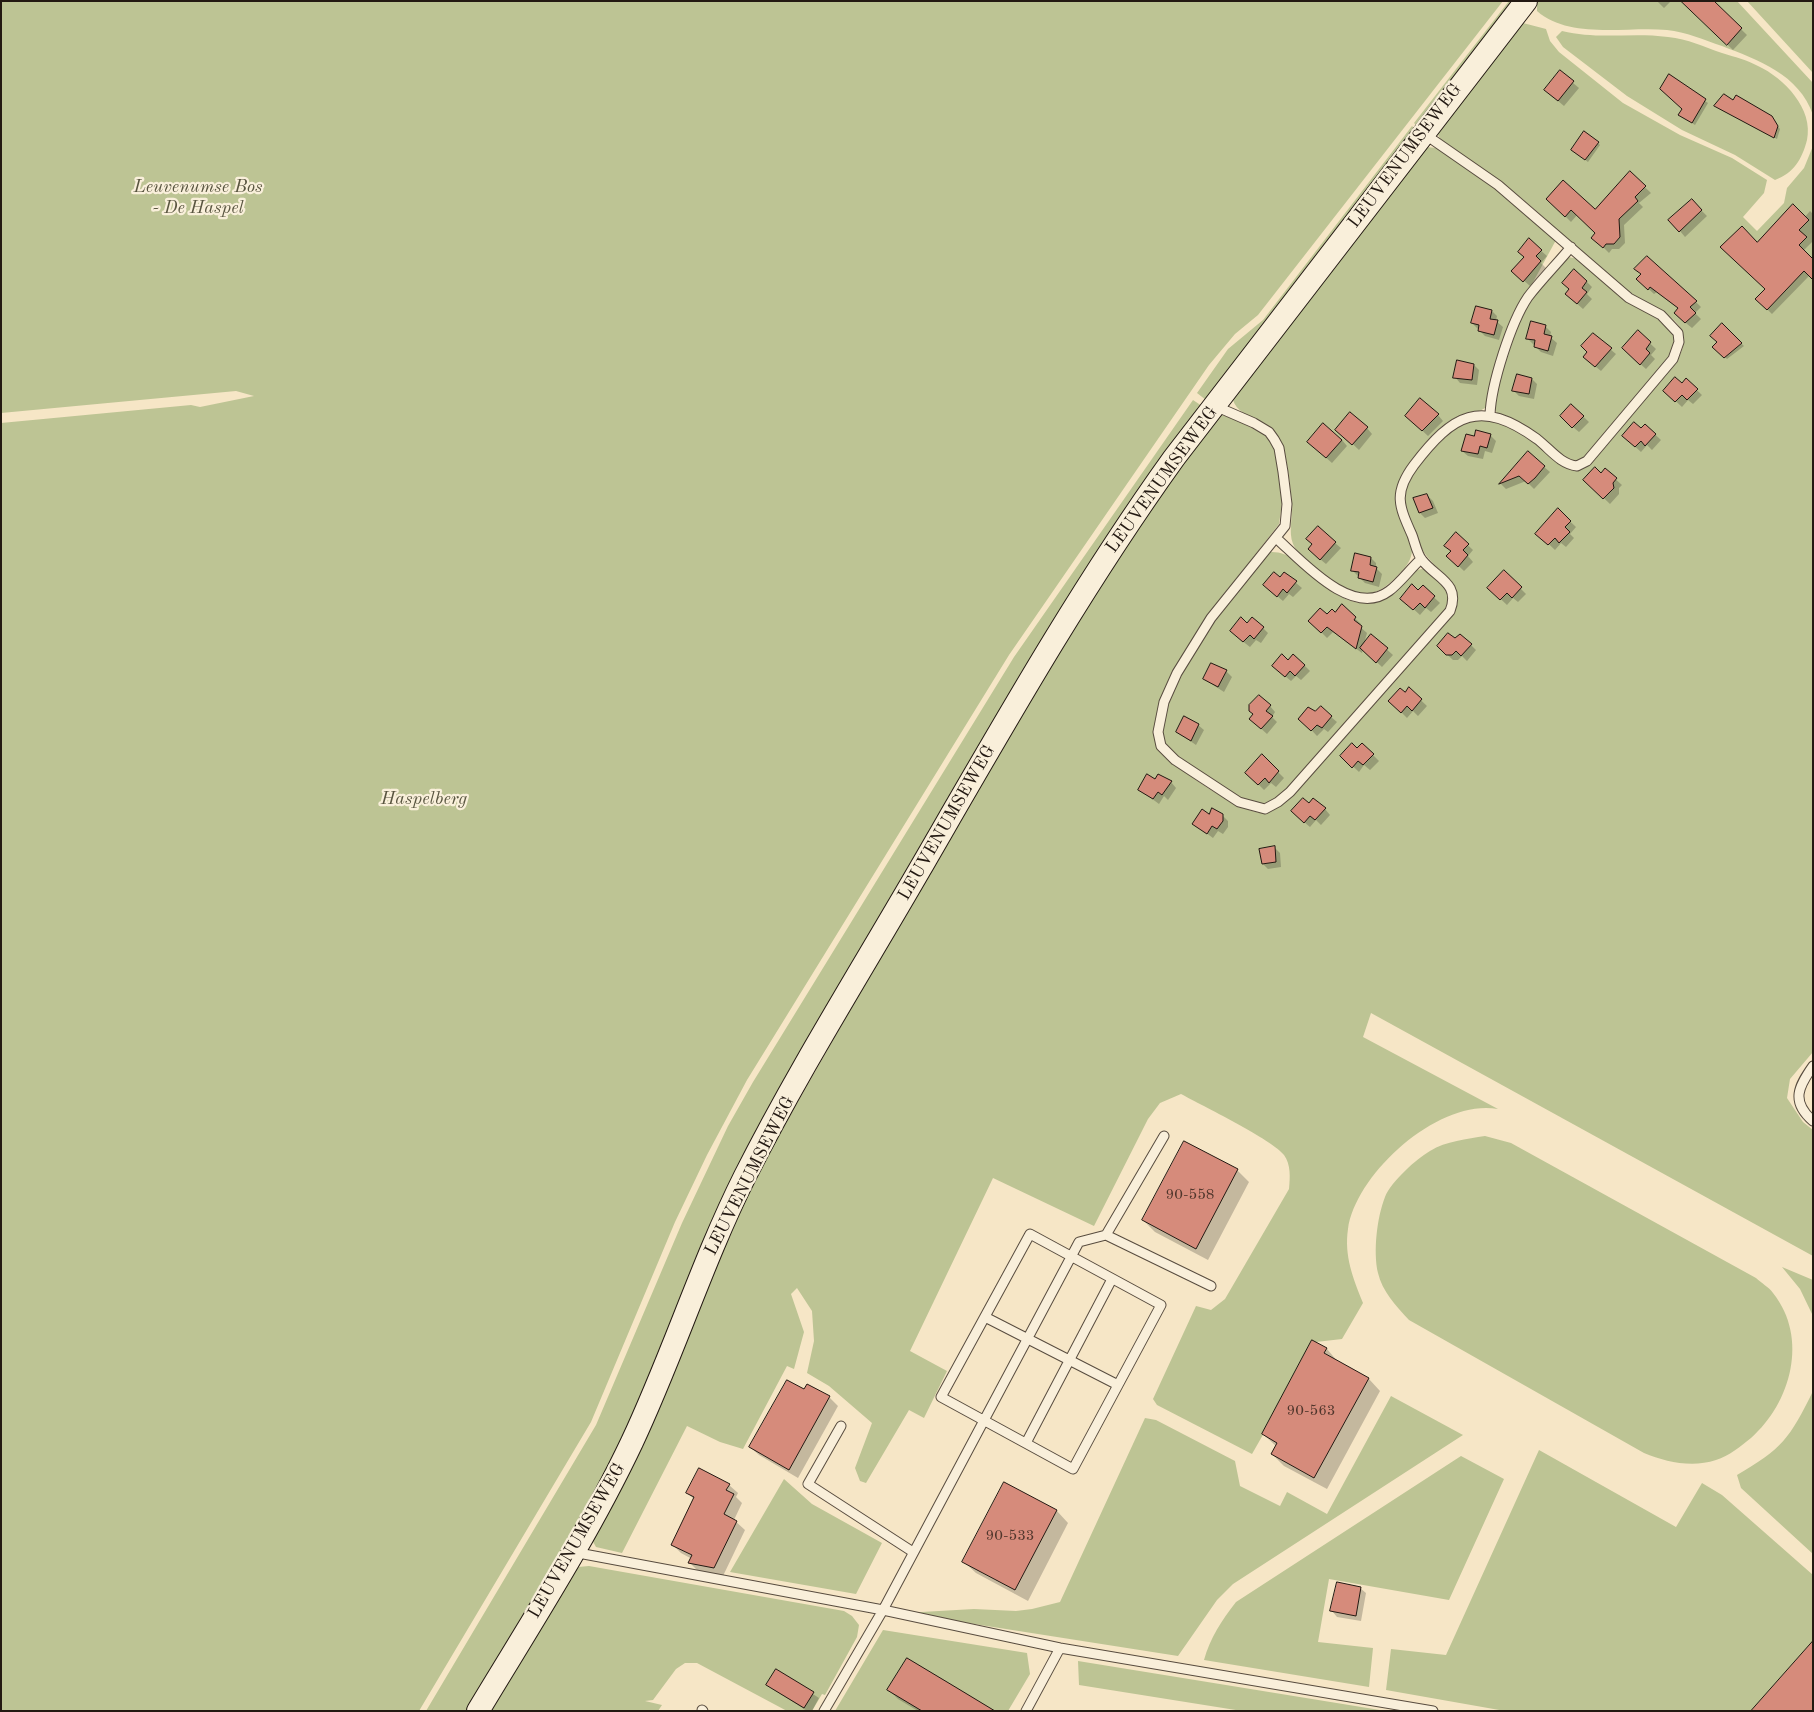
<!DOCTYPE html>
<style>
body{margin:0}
#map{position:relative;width:1814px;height:1712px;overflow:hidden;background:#f6e6c6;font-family:"Old Standard TT",serif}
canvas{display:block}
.frame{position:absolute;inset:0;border:2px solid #231912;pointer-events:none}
</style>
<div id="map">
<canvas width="1814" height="1712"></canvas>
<div class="frame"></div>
</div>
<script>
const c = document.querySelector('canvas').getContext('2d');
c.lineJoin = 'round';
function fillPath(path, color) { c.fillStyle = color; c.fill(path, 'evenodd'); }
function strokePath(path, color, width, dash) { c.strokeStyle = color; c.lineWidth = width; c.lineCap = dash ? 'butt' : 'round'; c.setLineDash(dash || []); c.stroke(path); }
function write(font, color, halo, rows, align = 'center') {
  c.font = font + ' "Old Standard TT",serif'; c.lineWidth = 4.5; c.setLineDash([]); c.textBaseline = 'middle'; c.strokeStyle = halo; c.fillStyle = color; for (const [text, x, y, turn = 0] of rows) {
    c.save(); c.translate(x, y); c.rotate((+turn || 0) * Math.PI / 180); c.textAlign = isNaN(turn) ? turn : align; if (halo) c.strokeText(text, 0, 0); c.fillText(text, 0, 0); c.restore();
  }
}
fillPath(new Path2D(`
 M 1,1 L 1503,1 L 1258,315 L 1235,334 L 1209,365 L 1009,655 L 747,1080 L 707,1155 L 675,1222 L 591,1422 L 419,1711 L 1,1711 L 1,423 L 191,405 L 200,407 L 254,396 L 236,391 L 1,413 Z
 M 1509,1 L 1512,1 L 1417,126 L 1414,123 Z
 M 1537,1 L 1737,1 L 1813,83 L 1813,115 C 1799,74 1758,60 1722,46 C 1704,40 1686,32 1667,30 C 1627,26 1570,40 1537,11 Z
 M 1747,1 L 1813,1 L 1813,73 Z
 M 1523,23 L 1546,29 L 1550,41 L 1559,52 L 1623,103 L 1680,135 L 1732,158 L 1767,180 L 1764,193 L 1743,217 L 1757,231 L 1784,203 L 1787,188 L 1804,168 L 1813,146 L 1813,1052 L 1790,1079 L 1787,1098 L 1803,1122 L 1813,1130 L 1813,1256 L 1371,1013 L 1363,1037 L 1498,1109 C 1439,1098 1356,1173 1348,1229 C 1344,1256 1353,1278 1363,1303 L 1342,1339 L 1316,1342 L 1252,1454 L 1157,1405 L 1153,1399 L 1196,1306 L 1211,1310 L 1225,1299 L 1289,1189 C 1290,1177 1291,1165 1284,1155 C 1273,1140 1201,1105 1181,1094 L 1160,1103 L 1148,1119 L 1094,1226 L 993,1178 L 910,1351 L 947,1371 L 924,1418 L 909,1410 L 866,1483 L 860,1481 L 855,1468 L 872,1423 L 829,1386 L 807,1373 L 814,1341 L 812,1311 L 797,1288 L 791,1294 L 804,1332 L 794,1369 L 787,1366 L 743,1449 L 720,1442 L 687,1426 L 622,1553 L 596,1547 L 592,1540 L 754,1179 L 1001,745 L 1117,555 L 1216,417 L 1222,415 L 1237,420 L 1267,436 L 1275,449 L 1282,503 L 1279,524 L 1208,616 L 1173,671 L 1160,701 L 1158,748 C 1173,767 1240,813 1263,813 C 1268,813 1275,808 1280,806 L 1453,614 C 1464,585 1447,579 1430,560 C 1421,550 1416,538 1412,526 C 1409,519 1403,509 1403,501 C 1400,481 1428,451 1442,438 C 1473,408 1501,420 1534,442 C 1549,453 1557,468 1578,470 L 1589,464 L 1677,361 C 1682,352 1686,342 1682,332 C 1674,311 1646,307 1630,294 C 1585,260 1547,216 1501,182 C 1486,171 1439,149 1437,131 Z
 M 1562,31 C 1598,40 1632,32 1668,37 C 1688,39 1704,47 1722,53 C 1735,57 1747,60 1758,66 C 1784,78 1814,109 1807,140 C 1802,159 1794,173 1775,180 L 1735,155 L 1682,130 L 1627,96 L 1563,47 L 1556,37 Z
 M 1412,126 L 1414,128 L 1206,400 L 1197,393 L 1228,349 L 1263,320 Z
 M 1426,147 L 1437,148 L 1496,188 L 1556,240 L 1525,297 L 1485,408 C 1476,414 1463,414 1453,419 C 1433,431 1414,455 1402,475 C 1384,508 1412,521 1412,550 C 1412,559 1406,567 1400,573 C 1376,599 1361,600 1331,580 C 1319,572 1299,558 1293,544 C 1288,532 1293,516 1292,503 C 1290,485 1288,464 1283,447 C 1273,416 1240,422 1233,400 Z
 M 1568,257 L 1579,259 C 1601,275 1660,312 1673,334 C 1677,341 1673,349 1670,356 L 1584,457 L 1577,462 L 1565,458 L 1539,436 L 1497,413 L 1494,408 C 1505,353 1522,294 1568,257 Z
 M 1193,400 L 1202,406 L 778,1096 L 623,1439 L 593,1498 L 468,1711 L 426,1711 L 596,1425 L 682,1223 L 728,1126 L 753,1082 L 1014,657 Z
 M 1271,552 C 1306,551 1325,604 1366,603 C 1392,603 1409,567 1423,569 C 1428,570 1431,575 1435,578 C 1443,585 1447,590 1450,600 L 1446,609 L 1287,789 C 1263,811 1253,806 1227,790 C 1212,780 1170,758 1163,742 C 1147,701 1239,589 1264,555 Z
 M 1485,1136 L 1511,1143 L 1756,1278 C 1761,1283 1769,1287 1773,1293 C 1809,1338 1791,1403 1751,1438 C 1741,1446 1729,1456 1716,1460 C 1692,1468 1666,1462 1644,1453 L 1409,1320 C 1396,1306 1382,1291 1378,1273 C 1373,1252 1377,1217 1385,1197 C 1391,1182 1416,1159 1430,1151 C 1446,1141 1467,1139 1485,1136 Z
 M 1782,1267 L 1813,1280 L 1813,1316 L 1800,1289 Z
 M 1813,1391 L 1813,1554 L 1741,1488 L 1737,1475 C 1782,1449 1790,1438 1813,1391 Z
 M 1391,1396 L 1463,1435 L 1233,1584 L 1217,1600 L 1178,1656 L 904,1613 L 974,1609 L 1016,1611 L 1032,1609 L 1060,1602 L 1145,1418 L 1156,1420 L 1235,1461 L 1240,1486 L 1280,1506 L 1287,1492 L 1327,1514 Z
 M 1539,1450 L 1676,1527 L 1702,1483 L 1722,1495 L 1813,1575 L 1813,1649 L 1755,1711 L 1505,1711 L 1386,1690 L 1391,1649 L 1446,1655 Z
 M 1461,1456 L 1504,1479 L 1449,1600 L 1329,1579 L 1318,1642 L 1373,1648 L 1369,1687 L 1204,1660 C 1210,1638 1222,1620 1236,1602 Z
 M 784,1479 L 812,1504 L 882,1543 L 856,1594 L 730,1572 Z
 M 589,1566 L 844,1611 L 852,1616 L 859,1625 L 857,1637 L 825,1695 L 822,1694 L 812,1711 L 787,1711 L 697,1663 L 685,1663 L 676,1669 L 653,1700 L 645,1701 L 662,1705 L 658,1711 L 489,1711 L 578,1567 Z
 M 883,1630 L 1027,1653 L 1030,1674 L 1008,1711 L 835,1711 Z
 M 1078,1661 L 1386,1711 L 1242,1711 L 1079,1685 Z`), '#bdc494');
fillPath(new Path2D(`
 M 1657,1 L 1671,1 L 1664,8 Z
 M 1712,1 L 1747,35 L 1733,50 L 1695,13 Z
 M 1560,72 L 1579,88 L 1564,106 L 1545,90 Z
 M 1670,76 L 1708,103 L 1695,125 L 1680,115 L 1684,109 Z
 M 1716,106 L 1771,117 L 1780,129 L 1777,139 Z
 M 1598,143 L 1600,145 L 1588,162 L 1575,152 Z
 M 1630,173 L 1651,193 L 1639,203 L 1643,207 L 1624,225 L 1625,243 L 1619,249 L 1612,249 L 1609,253 L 1593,237 L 1597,233 L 1577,215 L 1571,222 L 1548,199 L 1595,210 Z
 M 1692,201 L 1707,216 L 1685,237 L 1680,231 Z
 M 1810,211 L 1813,214 L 1813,241 L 1803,251 L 1810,275 L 1772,314 L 1757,299 L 1766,289 L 1757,244 L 1804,218 Z
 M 1529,240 L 1547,256 L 1541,263 L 1546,268 L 1530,286 L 1513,271 L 1525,258 Z
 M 1642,275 L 1696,302 L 1701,307 L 1695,313 L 1701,319 L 1692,328 L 1681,319 L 1679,309 L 1657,292 L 1654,294 L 1638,279 Z
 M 1587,282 L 1592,287 L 1587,294 L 1592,299 L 1583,309 L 1566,294 Z
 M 1492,311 L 1497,316 L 1496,321 L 1503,327 L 1499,340 L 1485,336 L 1472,323 Z
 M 1722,325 L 1744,346 L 1727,359 L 1714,347 L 1718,342 Z
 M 1545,326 L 1551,332 L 1550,337 L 1557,343 L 1553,356 L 1541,352 L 1527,338 Z
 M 1638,332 L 1656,349 L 1651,355 L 1655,359 L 1646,369 L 1629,354 Z
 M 1593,335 L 1616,354 L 1601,371 L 1590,362 L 1589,352 Z
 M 1474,365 L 1479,370 L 1477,385 L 1460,383 L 1455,377 Z
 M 1532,379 L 1537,384 L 1534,399 L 1519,396 L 1514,391 Z
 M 1686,380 L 1702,395 L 1693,404 L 1688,400 L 1682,407 L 1665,391 L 1682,384 Z
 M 1571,405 L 1589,422 L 1579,432 L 1567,422 Z
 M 1438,415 L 1443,421 L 1428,436 L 1412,421 Z
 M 1645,425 L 1661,440 L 1652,450 L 1647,445 L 1641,452 L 1629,441 Z
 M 1367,428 L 1372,434 L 1359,450 L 1343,435 Z
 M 1490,435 L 1496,441 L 1492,453 L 1485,451 L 1483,459 L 1468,456 L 1462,451 L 1475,438 Z
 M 1342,440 L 1347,446 L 1332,463 L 1315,448 Z
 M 1528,453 L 1550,472 L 1534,489 L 1526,481 L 1506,489 L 1501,484 Z
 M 1605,470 L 1622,485 L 1619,488 L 1619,494 L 1610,504 L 1585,480 L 1601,474 Z
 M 1427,495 L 1433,501 L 1438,513 L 1425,518 L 1420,513 Z
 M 1558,510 L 1576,527 L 1570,534 L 1574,538 L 1566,547 L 1561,543 L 1555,550 L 1537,533 Z
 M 1456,534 L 1473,550 L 1468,556 L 1473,562 L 1464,571 L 1448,556 L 1452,552 Z
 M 1335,543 L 1341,548 L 1326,564 L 1315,555 Z
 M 1371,558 L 1376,563 L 1376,568 L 1382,574 L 1379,587 L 1365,583 L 1352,570 Z
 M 1504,572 L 1526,594 L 1518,602 L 1513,598 L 1507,605 L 1489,588 Z
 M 1284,573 L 1302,588 L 1293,597 L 1289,594 L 1283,601 L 1271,591 Z
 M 1423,587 L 1440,603 L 1431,612 L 1426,608 L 1420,615 L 1408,604 Z
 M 1342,606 L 1361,624 L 1359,626 L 1367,633 L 1363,647 L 1372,636 L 1393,655 L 1382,667 L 1363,649 L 1362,653 L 1333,632 L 1327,638 L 1310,621 L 1335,613 Z
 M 1248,625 L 1263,628 L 1268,633 L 1261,643 L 1256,640 L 1250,647 L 1237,637 Z
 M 1471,645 L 1476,650 L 1467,661 L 1462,656 L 1458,660 L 1453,660 L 1438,646 Z
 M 1294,655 L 1310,671 L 1301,680 L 1296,676 L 1291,681 L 1279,671 Z
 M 1226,671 L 1232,677 L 1224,692 L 1204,679 Z
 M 1409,689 L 1427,706 L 1418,716 L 1413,711 L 1407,718 L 1390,701 L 1405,694 Z
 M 1270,706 L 1275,712 L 1272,717 L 1277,722 L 1267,734 L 1256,724 Z
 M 1331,717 L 1337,722 L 1328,732 L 1324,729 L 1317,736 L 1300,718 Z
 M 1198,725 L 1204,730 L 1196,745 L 1177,732 Z
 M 1362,744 L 1379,761 L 1370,770 L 1364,765 L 1359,772 L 1342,756 L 1357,750 Z
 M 1262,756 L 1284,778 L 1276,787 L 1271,783 L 1264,790 L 1247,773 Z
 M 1156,780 L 1171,782 L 1176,788 L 1168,800 L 1164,796 L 1159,804 L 1139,789 Z
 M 1310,805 L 1325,809 L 1330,815 L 1321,825 L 1316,820 L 1310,827 L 1298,817 Z
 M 1222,815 L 1228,821 L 1228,827 L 1223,834 L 1218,831 L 1213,838 L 1194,824 L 1210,816 Z
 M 1274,847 L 1280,853 L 1281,867 L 1268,869 L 1263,864 Z
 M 1237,1170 L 1249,1182 L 1208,1260 L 1155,1232 L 1143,1220 Z
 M 1313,1341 L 1327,1349 L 1338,1362 L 1369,1379 L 1380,1391 L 1327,1489 L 1284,1466 L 1272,1454 L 1277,1447 L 1263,1434 Z
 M 829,1397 L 838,1406 L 798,1478 L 759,1455 L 750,1447 Z
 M 1005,1484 L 1057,1511 L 1068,1523 L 1028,1601 L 976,1573 L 964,1562 Z
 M 729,1485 L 738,1493 L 736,1497 L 742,1503 L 734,1520 L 745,1530 L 723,1576 L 698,1571 L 690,1563 L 692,1559 L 681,1553 L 672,1544 L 694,1499 L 687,1493 Z
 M 1360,1588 L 1366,1593 L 1361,1621 L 1337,1617 L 1332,1611 Z
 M 776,1670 L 819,1698 L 812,1711 L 807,1711 L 767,1685 Z
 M 889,1690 L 993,1711 L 918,1711 L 898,1699 Z`), '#0003');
const building = new Path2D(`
 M 1681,1 L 1714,1 L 1742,28 L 1727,45 Z
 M 1560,70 L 1574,81 L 1558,101 L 1544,90 Z
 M 1669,74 L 1706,99 L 1692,123 L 1678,115 L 1682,109 L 1660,89 Z
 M 1724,94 L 1733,100 L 1736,95 L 1772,116 L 1778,126 L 1774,138 L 1714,106 Z
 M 1584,131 L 1599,142 L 1585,160 L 1571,150 Z
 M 1630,171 L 1646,186 L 1635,197 L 1638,201 L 1619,219 L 1620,237 L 1614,244 L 1606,244 L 1603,248 L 1591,238 L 1595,233 L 1571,210 L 1565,217 L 1546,199 L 1563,180 L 1595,209 Z
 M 1692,199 L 1702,210 L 1679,232 L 1668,220 Z
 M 1793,204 L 1809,220 L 1799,230 L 1807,237 L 1799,245 L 1813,259 L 1813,280 L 1804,271 L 1767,310 L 1755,299 L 1765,289 L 1720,247 L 1742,226 L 1757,242 Z
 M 1529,238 L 1542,250 L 1536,256 L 1541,261 L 1523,282 L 1511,271 L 1524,257 L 1518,252 Z
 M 1647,256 L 1697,301 L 1690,307 L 1696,313 L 1685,323 L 1674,313 L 1678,308 L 1650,287 L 1648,290 L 1636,279 L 1641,274 L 1634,269 Z
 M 1574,269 L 1587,281 L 1582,288 L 1587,292 L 1577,304 L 1565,294 L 1569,289 L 1562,283 Z
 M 1476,306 L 1492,310 L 1490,319 L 1498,320 L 1494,335 L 1478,331 L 1479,325 L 1471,323 Z
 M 1531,321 L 1546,325 L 1544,334 L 1552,336 L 1548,351 L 1534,347 L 1535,340 L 1526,339 Z
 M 1722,323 L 1742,343 L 1724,358 L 1712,347 L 1717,342 L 1710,336 Z
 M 1638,330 L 1651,342 L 1646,349 L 1650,353 L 1640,365 L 1622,348 Z
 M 1593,333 L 1612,348 L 1595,367 L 1583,357 L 1587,352 L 1581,346 Z
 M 1457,360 L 1474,364 L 1472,380 L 1453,378 Z
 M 1517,374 L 1532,378 L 1529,394 L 1512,391 Z
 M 1675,377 L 1682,383 L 1686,378 L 1698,389 L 1687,400 L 1682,395 L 1675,402 L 1663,391 Z
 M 1420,398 L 1439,414 L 1422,431 L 1405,416 Z
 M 1571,404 L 1584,416 L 1572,428 L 1560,416 Z
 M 1350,412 L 1368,427 L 1352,445 L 1335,430 Z
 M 1634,422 L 1641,428 L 1645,424 L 1656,434 L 1645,446 L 1641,441 L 1635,447 L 1622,436 Z
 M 1323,423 L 1342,440 L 1326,458 L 1307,442 Z
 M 1476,430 L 1491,434 L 1487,448 L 1480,446 L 1478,454 L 1461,451 L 1466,434 L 1474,436 Z
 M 1528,451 L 1545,466 L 1535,478 L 1528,484 L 1519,476 L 1499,484 Z
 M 1595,467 L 1601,473 L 1605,468 L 1617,478 L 1613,483 L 1614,488 L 1603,499 L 1583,480 Z
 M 1427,494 L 1433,508 L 1419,513 L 1413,498 Z
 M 1558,508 L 1571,521 L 1565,527 L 1570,532 L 1559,543 L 1555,538 L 1548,545 L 1535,534 Z
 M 1318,526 L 1336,542 L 1320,560 L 1308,549 L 1312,544 L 1306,539 Z
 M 1456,532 L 1469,544 L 1463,550 L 1468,555 L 1458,567 L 1446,556 L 1451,551 L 1444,546 Z
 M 1355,553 L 1371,557 L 1370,565 L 1377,567 L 1373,582 L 1358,578 L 1359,572 L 1351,571 Z
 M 1504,570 L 1522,587 L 1512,598 L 1507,593 L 1500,600 L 1487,588 Z
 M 1274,572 L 1280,577 L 1284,572 L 1297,581 L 1287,593 L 1283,589 L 1277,597 L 1263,585 Z
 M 1412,584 L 1418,590 L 1423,585 L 1435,596 L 1425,608 L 1420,603 L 1413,610 L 1400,599 Z
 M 1342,604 L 1356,617 L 1354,620 L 1362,626 L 1356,649 L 1327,627 L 1321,633 L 1308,621 L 1320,608 L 1327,614 L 1332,609 L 1335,612 Z
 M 1241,617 L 1247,623 L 1252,617 L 1264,627 L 1254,639 L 1250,635 L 1243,642 L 1230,631 Z
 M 1448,633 L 1455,638 L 1460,634 L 1472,644 L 1461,656 L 1456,651 L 1452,655 L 1446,655 L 1437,646 Z
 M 1371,634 L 1388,648 L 1376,663 L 1360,648 Z
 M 1282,654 L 1288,660 L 1293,654 L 1305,665 L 1295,676 L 1290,671 L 1285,677 L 1272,666 Z
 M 1211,663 L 1227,670 L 1218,687 L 1203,679 Z
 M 1409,687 L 1422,699 L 1412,711 L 1407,706 L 1401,713 L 1388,701 L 1400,688 L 1405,692 Z
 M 1259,695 L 1271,705 L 1266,711 L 1273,716 L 1261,729 L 1249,719 L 1253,714 L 1249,711 L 1249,705 Z
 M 1321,706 L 1332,716 L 1322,728 L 1317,725 L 1311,731 L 1298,719 L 1308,707 L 1315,711 Z
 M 1184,716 L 1199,724 L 1191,741 L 1176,732 Z
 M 1352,743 L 1357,748 L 1362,743 L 1374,754 L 1363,765 L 1358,761 L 1352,768 L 1340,756 Z
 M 1262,754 L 1279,771 L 1269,783 L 1265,778 L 1258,785 L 1245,773 Z
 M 1147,774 L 1155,779 L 1158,774 L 1172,781 L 1162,795 L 1158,792 L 1153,799 L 1138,790 Z
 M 1303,798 L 1309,803 L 1313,798 L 1326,808 L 1315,820 L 1310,816 L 1304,823 L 1291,811 Z
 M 1212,808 L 1223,814 L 1223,821 L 1217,829 L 1212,826 L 1207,834 L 1192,824 L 1202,809 L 1209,814 Z
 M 1275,846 L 1276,862 L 1262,864 L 1259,849 Z
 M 1184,1141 L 1238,1169 L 1196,1249 L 1142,1220 Z
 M 1312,1340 L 1327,1348 L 1324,1353 L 1369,1378 L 1314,1478 L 1271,1454 L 1277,1443 L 1262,1434 Z
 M 787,1380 L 804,1389 L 807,1384 L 830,1396 L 789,1470 L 749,1447 Z
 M 699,1468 L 730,1484 L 726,1490 L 734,1494 L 724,1514 L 737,1521 L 714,1568 L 688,1563 L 692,1555 L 671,1545 L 694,1497 L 686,1493 Z
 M 1004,1482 L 1057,1510 L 1015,1590 L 962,1562 Z
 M 1337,1582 L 1361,1587 L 1356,1616 L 1330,1611 Z
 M 1813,1641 L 1813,1711 L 1751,1711 Z
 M 907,1658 L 957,1688 L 995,1711 L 922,1711 L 887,1690 Z
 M 776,1669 L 814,1692 L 804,1708 L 766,1685 Z`);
fillPath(building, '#d68b7b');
strokePath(building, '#231912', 1);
const lane = new Path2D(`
 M 1215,406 L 1254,423 L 1269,432 L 1274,439 L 1279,448 L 1283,472 L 1287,504 L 1285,526 L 1211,618 L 1177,673 L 1164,702 L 1158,732 L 1161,746 L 1175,760 L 1239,802 L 1265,809 L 1278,802 L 1290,792 L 1450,611 C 1461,583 1436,578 1422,560 C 1417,554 1415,543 1412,535 C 1399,506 1393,493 1414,465 C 1453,414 1480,398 1537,439 C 1550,449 1560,464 1577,466 L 1587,461 L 1673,359 L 1679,342 L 1678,333 L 1661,315 L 1629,298 L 1498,185 L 1423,133
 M 1490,415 C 1491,385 1511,322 1528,297 C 1541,280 1557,264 1571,247
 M 1276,538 C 1301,560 1352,619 1389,591 C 1400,583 1410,569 1421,559
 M 1813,1066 C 1799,1086 1790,1101 1813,1121
 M 1030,1234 L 1161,1305 L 1073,1469 L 941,1397 Z
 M 1106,1235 L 1164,1136
 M 985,1317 L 1118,1385
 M 841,1426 L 808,1484 L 913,1552
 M 1026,1443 L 1112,1279
 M 573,1552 L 883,1610 L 1060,1648 L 1433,1711
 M 702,1710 L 703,1711
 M 824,1711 L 883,1610 L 1079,1242 L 1106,1235 L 1211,1286
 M 1026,1711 L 1060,1648`);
const secondary = new Path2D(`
 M 478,1711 C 531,1623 588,1535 632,1442 C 673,1355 702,1262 745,1176 C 798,1071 861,971 920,869 C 1001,729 1080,589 1174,458 L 1526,1`);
strokePath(lane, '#584c3f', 11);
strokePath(secondary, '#231912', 24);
strokePath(lane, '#f9efda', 9);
strokePath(secondary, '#f9efda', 22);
write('15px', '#50362c', null, [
 ["90-558",1190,1195],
 ["90-563",1311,1411],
 ["90-533",1010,1536]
]);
write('18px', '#231912', '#f9efda', [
 ["LEUVENUMSEWEG",1405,156,-53],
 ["LEUVENUMSEWEG",1162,480,-54],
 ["LEUVENUMSEWEG",947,823,-60],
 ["LEUVENUMSEWEG",750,1176,-63],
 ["LEUVENUMSEWEG",577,1541,-60]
]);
write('italic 18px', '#595540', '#f9efda', [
 ["Leuvenumse Bos",198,187],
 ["- De Haspel",198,208],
 ["Haspelberg",424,799]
]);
</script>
